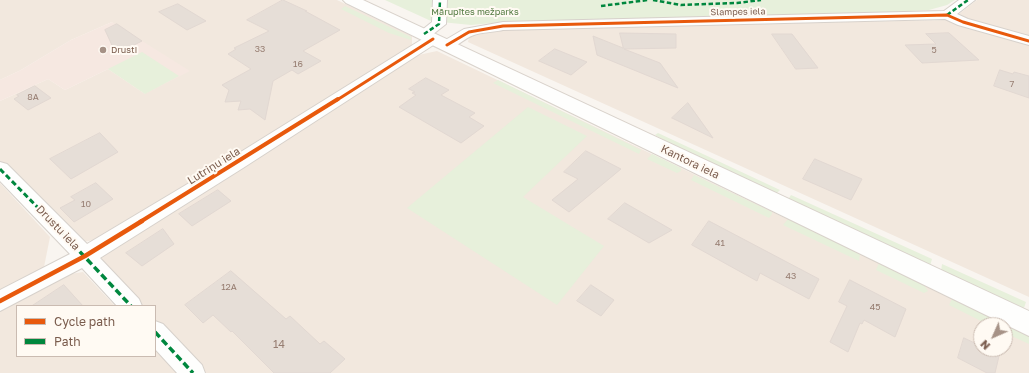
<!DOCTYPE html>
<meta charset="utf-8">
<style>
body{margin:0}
#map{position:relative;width:1029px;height:373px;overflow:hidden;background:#f9f5f0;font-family:"Golos Text",sans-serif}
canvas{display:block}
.legend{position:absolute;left:16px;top:305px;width:140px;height:52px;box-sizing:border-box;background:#fffaf3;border:1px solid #cabbb1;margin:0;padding:5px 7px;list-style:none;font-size:12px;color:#7a5c4d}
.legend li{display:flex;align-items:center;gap:8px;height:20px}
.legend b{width:20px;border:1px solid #cabbb1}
.north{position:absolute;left:973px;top:317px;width:40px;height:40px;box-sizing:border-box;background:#fffaf3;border:1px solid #cabbb1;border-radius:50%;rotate:225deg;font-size:11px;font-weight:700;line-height:16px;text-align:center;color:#7a5c4d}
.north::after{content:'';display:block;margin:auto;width:14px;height:18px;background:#a69286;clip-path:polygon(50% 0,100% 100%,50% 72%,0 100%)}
</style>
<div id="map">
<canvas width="1029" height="373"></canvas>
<ul class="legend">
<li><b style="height:5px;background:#e8590c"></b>Cycle path</li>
<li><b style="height:5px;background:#00873e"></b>Path</li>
</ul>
<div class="north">N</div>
</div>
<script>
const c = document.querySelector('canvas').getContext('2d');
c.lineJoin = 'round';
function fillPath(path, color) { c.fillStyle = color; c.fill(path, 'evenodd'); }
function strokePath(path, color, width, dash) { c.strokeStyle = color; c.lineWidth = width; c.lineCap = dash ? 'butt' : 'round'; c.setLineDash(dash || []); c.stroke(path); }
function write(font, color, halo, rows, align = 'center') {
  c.font = font + ' "Golos Text",sans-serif'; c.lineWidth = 4; c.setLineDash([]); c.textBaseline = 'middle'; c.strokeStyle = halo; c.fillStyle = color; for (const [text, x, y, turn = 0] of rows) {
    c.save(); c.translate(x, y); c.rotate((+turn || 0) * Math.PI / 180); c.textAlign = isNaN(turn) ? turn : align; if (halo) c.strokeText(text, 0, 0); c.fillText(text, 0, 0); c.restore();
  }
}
fillPath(new Path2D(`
 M 0,0 L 337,0 L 412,36 L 412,47 L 284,129 L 94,240 L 77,243 L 0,164 L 0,101 L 48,79 L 65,90 L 108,69 L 145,94 L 112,22 L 71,40 L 21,70 L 0,80 Z
 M 977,0 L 1029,0 L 1029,39 L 959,17 L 959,14 Z
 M 948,20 L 1029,44 L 1029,297 L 468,42 L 469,37 L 505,29 Z
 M 437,51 L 1029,335 L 1029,373 L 206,373 L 155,320 L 155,306 L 141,306 L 102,265 L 102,257 L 111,246 L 414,56 ZM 981,325 L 1005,325 L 1005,349 L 981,349 Z
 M 0,183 L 50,237 L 44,267 L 0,292 Z
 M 83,272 L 115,306 L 17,306 L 17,356 L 155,356 L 155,349 L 177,373 L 0,373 L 0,311 L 64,275 Z`), '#f2e8de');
fillPath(new Path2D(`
 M 112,22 L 190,71 L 145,94 L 108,69 L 65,90 L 48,79 L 0,101 L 0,80 L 21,70 L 71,40 Z`), '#f6e8e1');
fillPath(new Path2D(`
 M 385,0 L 955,0 L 947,5 L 929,10 L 874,13 L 493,23 L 471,25 L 431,21 Z
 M 345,6 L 411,37 L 411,40 L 389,33 L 341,9 Z
 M 142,52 L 179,76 L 145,94 L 108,69 Z
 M 498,80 L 641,150 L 639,154 L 493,83 Z
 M 528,107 L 587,136 L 523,197 L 604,246 L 557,305 L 407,208 Z
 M 658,133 L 780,190 L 776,194 L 693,156 L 655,135 Z
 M 652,154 L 681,168 L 681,171 L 677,173 L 647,159 Z
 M 694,175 L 772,212 L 772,214 L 769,218 L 691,180 Z
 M 791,195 L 932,259 L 930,266 L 787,201 Z
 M 788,219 L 860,254 L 859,261 L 783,225 Z
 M 879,263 L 924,285 L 928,291 L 924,293 L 876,270 Z
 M 942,264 L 1026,302 L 1024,308 L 941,271 Z
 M 952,299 L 1029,336 L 1029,344 L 1005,333 L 1005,325 L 989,325 L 949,305 Z`), '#e7f0db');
const building = new Path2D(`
 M 283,0 L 307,11 L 305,11 L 340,30 L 303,51 L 321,61 L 298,74 L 292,70 L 273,81 L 265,120 L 250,109 L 238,110 L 241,101 L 225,102 L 229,90 L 222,85 L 251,69 L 228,54 L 236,49 L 234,48 L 269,31 L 247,20 Z
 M 178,4 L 206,21 L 187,30 L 159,12 Z
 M 117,24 L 142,41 L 116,54 L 105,30 Z
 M 620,33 L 676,34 L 676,48 L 624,49 L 660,63 L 678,88 L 597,55 L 593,36 L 623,48 Z
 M 949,33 L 979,60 L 922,63 L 905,45 L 936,44 L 926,34 Z
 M 772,34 L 792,34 L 818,68 L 796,69 Z
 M 555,49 L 587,62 L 571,75 L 539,61 Z
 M 1000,70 L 1013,74 L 1014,72 L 1029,76 L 1029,98 L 994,86 Z
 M 426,78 L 449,90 L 441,95 L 475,113 L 469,117 L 484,126 L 461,143 L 399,107 L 416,95 L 412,93 L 415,92 L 409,89 Z
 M 35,86 L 51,98 L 28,110 L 14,99 L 19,96 L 17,95 Z
 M 688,103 L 713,138 L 672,118 Z
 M 100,133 L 118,152 L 71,179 L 50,159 Z
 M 586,151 L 621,169 L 569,212 L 552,200 L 578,179 L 564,172 Z
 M 815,159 L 862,179 L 851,200 L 803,179 Z
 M 96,183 L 113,199 L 74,222 L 60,208 L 75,200 L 71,197 Z
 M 218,190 L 231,201 L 192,226 L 179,214 Z
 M 625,203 L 672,230 L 649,243 L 608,219 Z
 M 709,221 L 819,279 L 809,299 L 760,273 L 757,281 L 692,245 Z
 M 163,229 L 174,244 L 142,266 L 126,253 Z
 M 231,271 L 286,319 L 290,316 L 320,344 L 324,341 L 345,359 L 330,373 L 274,373 L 232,331 L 231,332 L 213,315 L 203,323 L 185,305 Z
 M 850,280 L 906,309 L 895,337 L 864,320 L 862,324 L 860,323 L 848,352 L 830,342 L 847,306 L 839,302 Z
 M 64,285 L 83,306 L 32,306 Z
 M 591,285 L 614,300 L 601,316 L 577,301 Z
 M 964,338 L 981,346 L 981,349 L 986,349 L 999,356 L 995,373 L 987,373 L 958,358 Z`);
fillPath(building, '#e6ded7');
strokePath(building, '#e2d8d2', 1);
const street = new Path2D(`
 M 433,0 L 447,0 L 446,24 L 432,35 L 438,36 L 440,39 L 438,42 L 243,168 L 100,258 L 139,299 L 142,306 L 117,306 L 82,268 L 0,311 L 0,290 L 70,254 L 0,181 L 0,162 L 7,164 L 87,244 L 231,158 L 424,38 L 419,37 L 417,34 L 432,22 Z
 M 959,0 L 975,0 L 957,14 L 968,19 L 1029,36 L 1029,45 L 958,25 L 945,19 L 503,30 C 494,32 483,32 474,35 C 462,39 455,51 442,48 L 440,45 L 442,42 L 464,29 L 503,22 L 944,11 Z
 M 155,321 L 163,324 L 202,365 L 205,373 L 177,373 L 155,349 Z`);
const secondary = new Path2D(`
 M 343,0 L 363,0 L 1029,311 L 1029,336 L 346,3 Z`);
strokePath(street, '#d7d1cb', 2);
strokePath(secondary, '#d9d2cb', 2);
fillPath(street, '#fefefd');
fillPath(secondary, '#fefefd');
strokePath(new Path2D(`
 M 653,0 L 681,5 L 737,3 L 761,0
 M 601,6 L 648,0
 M 947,15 L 968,0
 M 424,34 L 439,24 L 440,0`), '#00873e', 2.5, [4.5, 2.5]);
strokePath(new Path2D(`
 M 0,169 L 52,222`), '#00873e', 3, [5.5, 3]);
strokePath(new Path2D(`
 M 51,221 L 131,306
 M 155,332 L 193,373`), '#00873e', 3.5, [7, 3.5]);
strokePath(new Path2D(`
 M 447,45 L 469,32 L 503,26 L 947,15 L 963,22 L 1029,41
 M 337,100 L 433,39`), '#e8590c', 3);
strokePath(new Path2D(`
 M 140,222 L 338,99`), '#e8590c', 4);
strokePath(new Path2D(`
 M 0,301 L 85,256 L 142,221`), '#e8590c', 4.5);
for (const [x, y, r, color] of [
 [103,50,4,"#a69286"]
]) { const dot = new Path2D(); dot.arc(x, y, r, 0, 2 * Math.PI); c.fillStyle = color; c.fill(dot); strokePath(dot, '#fffaf3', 1.5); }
write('9px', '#537a41', '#fffaf3', [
 ["Mārupītes mežparks",475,12]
]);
write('9px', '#7a5c4d', '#fffaf3', [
 ["Slampes iela",738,12,-1]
]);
write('9px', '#977e72', null, [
 ["33",260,49],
 ["5",934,50],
 ["16",298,64],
 ["7",1012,84],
 ["8A",33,97],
 ["10",86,204],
 ["41",720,243],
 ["43",791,276],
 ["12A",229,287],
 ["45",875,307]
]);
write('9px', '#7a5c4d', '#fffaf3', [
 ["Drusti",111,50]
], 'left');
write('11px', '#7a5c4d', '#fffaf3', [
 ["Kantora iela",690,162,26],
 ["Lutriņu iela",214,166,-32],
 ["Drustu iela",58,228,46]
]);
write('11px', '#977e72', null, [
 ["14",279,345]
]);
</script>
